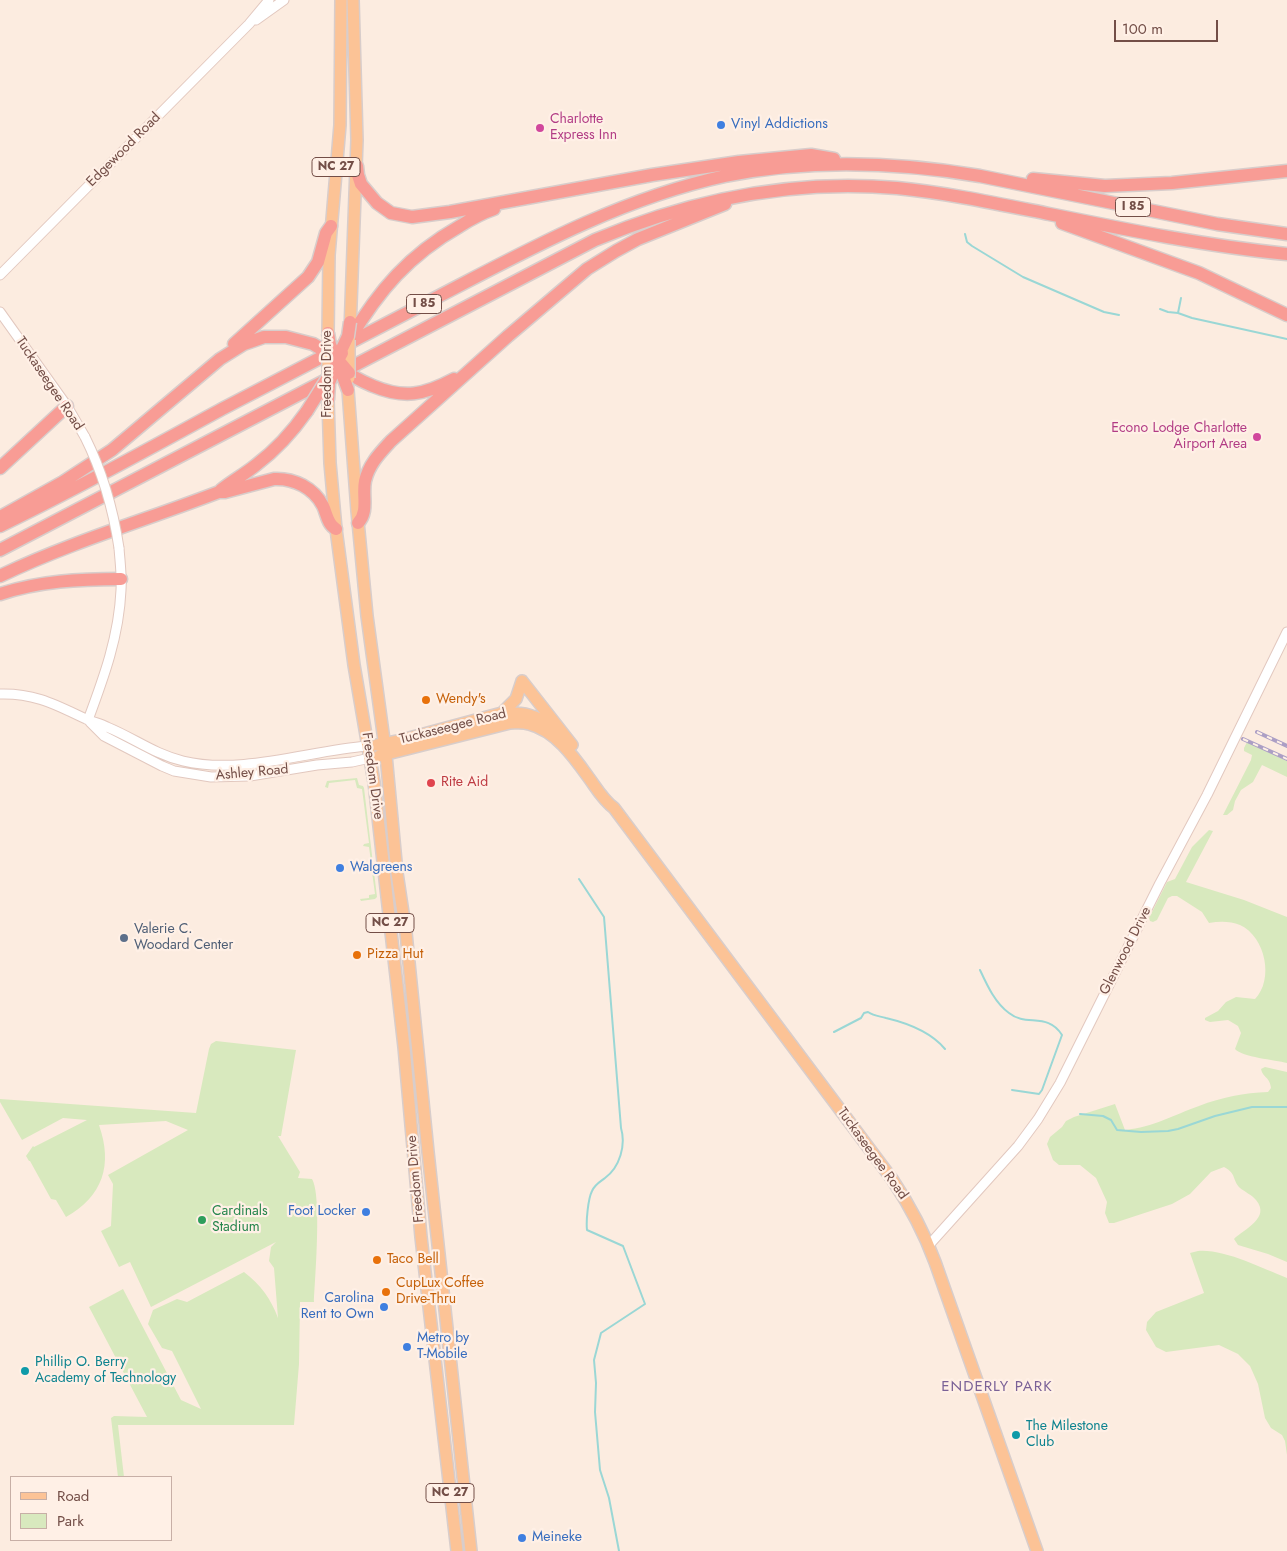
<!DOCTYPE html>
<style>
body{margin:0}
#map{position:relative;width:1287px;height:1551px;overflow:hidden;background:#fcece0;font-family:Jost,sans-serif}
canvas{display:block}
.legend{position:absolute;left:10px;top:1476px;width:162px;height:65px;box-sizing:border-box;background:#fff0e6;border:1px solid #c7afa6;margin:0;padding:6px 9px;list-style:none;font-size:15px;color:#734e47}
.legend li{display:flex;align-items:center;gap:10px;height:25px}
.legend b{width:25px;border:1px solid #c7afa6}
.scale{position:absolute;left:1114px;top:20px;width:104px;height:22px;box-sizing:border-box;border:2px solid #734e47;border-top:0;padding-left:6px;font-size:15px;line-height:18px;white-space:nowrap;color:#734e47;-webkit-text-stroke:4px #fff0e6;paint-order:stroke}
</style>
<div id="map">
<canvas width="1287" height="1551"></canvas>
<ul class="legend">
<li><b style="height:6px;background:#fcc396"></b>Road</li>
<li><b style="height:14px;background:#d8e9be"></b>Park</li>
</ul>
<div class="scale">100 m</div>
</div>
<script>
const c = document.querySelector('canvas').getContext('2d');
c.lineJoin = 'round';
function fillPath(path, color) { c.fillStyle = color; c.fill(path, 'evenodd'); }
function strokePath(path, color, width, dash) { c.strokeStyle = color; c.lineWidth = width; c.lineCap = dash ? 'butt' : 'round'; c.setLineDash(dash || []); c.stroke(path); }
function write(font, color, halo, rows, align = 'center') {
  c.font = font + ' Jost,sans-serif'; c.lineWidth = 4.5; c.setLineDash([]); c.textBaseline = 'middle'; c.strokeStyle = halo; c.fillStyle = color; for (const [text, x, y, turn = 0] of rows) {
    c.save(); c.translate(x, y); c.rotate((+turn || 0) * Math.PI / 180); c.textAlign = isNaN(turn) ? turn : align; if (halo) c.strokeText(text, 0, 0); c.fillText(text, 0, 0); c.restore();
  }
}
fillPath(new Path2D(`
 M 1247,742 L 1287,761 L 1287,777 L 1262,765 L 1253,782 L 1241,790 L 1235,801 L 1233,810 L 1227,815 L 1223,815 L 1251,760 L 1252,755 L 1244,751 L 1244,748 Z
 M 357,778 L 359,785 L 363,786 L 364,788 L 377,897 L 375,899 L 361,901 L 360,899 L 369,898 L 369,895 L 375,894 L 372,872 L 366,872 L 366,870 L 372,869 L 369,847 L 363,846 L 364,844 L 369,843 L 362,789 L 357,788 L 355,780 L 329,783 L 328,788 L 325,787 L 327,781 Z
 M 1209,830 L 1213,831 L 1186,882 L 1244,900 L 1287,917 L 1287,1063 C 1275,1060 1242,1057 1235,1049 L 1241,1033 L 1238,1026 L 1228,1020 L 1210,1022 L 1205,1020 L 1205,1018 L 1218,1011 L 1226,1002 L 1236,997 L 1255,999 C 1274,980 1266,937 1240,925 C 1230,921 1220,921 1209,923 L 1202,912 L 1177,896 L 1172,896 L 1168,898 L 1157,920 L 1153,922 L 1150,921 L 1149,918 L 1167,882 L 1175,879 L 1192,847 Z
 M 216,1041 L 296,1050 L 281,1136 L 278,1136 L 300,1172 L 298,1178 L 312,1179 C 322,1195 315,1279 314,1302 L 300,1302 L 299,1364 L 294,1425 L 118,1425 L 124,1477 L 118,1477 L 111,1418 L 114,1416 L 147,1417 L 89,1307 L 123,1289 L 181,1400 L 201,1409 L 172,1351 L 162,1348 L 148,1324 L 153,1310 L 177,1299 L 187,1302 L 244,1272 C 261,1285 271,1299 278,1318 L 274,1268 L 269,1261 L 271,1247 L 276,1242 L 151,1307 L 130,1262 L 119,1267 L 101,1231 L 111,1226 L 113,1184 L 108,1175 L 188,1130 L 166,1121 L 99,1125 C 113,1165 103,1196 66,1217 L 56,1200 L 51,1199 L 30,1161 L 29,1161 L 26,1156 L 33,1146 L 34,1147 L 87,1120 L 63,1118 L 22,1140 L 0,1102 L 0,1099 L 196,1113 L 209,1049 L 211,1044 Z
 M 1265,1067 L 1287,1072 L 1287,1262 L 1268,1254 L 1238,1245 L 1234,1239 C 1244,1229 1271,1218 1256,1200 C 1252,1195 1245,1192 1240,1188 C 1232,1180 1237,1174 1224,1167 L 1211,1172 L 1190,1194 L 1172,1204 L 1114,1223 L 1109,1223 L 1105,1213 L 1107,1202 L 1096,1178 L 1080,1165 L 1059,1165 L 1053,1160 L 1047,1144 L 1050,1137 L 1062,1127 L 1066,1121 L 1074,1117 L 1115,1104 L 1125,1130 C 1154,1127 1173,1115 1199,1106 C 1222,1097 1244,1093 1268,1092 L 1271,1088 C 1270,1077 1263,1078 1261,1069 Z
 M 1198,1251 C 1225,1249 1261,1268 1287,1278 L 1287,1455 L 1285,1441 L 1282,1435 L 1271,1428 L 1265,1418 L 1258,1384 L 1250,1366 L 1238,1354 L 1219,1345 L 1166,1352 L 1156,1347 L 1146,1330 L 1147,1322 L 1156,1312 L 1204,1293 L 1190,1253 Z`), '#d8e9be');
strokePath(new Path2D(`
 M 965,234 L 967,242 L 972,246 L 1023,277 L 1104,312 L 1119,315
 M 1160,309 L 1168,312 L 1178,313 L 1192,318 L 1287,339
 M 1178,313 L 1181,298
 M 579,879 L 604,917 L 621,1128 C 626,1145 620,1167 605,1178 C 600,1182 595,1184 592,1191 C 588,1199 586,1221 587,1230 L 623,1246 L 645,1304 L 601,1333 L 594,1360 L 596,1383 L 595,1412 L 600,1470 L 609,1498 L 619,1551
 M 980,970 C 987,985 995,1003 1009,1013 C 1026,1027 1048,1012 1062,1035 L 1042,1090 L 1039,1094 L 1012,1090
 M 834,1032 L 861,1018 L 864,1013 L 868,1012 C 874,1016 879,1016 886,1018 C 907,1023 931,1032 945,1049
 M 1080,1114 L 1103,1116 L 1111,1120 L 1117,1130 L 1141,1132 L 1168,1131 L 1178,1129 L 1215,1116 L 1252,1107 L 1287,1107`), '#9ad7d5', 2);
const minor = new Path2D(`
 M 256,20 L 284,0
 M 0,275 L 249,24 L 269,0
 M 0,312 L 67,406 L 85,437
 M 0,694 C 35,693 56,705 86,719 C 93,722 101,724 107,727 C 134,738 154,754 183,761 C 241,775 308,751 367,746
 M 88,720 C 104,677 119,636 121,590 C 122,576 120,562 119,548
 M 90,722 L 104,736 L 162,766 L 174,771 L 211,777 L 250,776 L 317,765 L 352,762 L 370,758
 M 929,1245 L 1018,1146 L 1038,1119 L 1060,1083 L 1160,883 L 1207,795 L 1287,632`);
const major = new Path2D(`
 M 350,331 L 357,140 L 353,0
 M 328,333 L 329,255 L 340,125 L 341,0
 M 348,390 L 357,511 L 367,616 L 386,755 L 397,873 L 406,933 L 428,1152 L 471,1551
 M 328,400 L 330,463 L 336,529 L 354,665 L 374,782 L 404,1047 L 421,1237 L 457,1551
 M 522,681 L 572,745
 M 502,713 L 516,699 L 522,681
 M 377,745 L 398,741 L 502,713 C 524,712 537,715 555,729
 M 379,756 L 510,723 C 516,723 523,722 529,724 C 556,731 574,757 589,778 C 597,789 603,800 614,808 L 892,1179 C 910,1206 924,1232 935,1262 L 1037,1551`);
const highway = new Path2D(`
 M 357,166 L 358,175 L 361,184 L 377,203 L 391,213 L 412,217 L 450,212 L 652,175 L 739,162 L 811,155 L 834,159
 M 1033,179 L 1105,186 L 1172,183 L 1287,171
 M 1062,223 L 1199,273 L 1287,315
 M 349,340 C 379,290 409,255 460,226 C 471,219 482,213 494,209
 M 234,344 L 308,277 L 318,262 L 326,233 L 331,226
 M 349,373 C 356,379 364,382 373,386 C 404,399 424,395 454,379
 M 0,468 L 67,406
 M 221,490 C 232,481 245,474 256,465 C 276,450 293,431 307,411
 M 0,517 L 63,482 L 112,450 L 220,359 L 244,344 L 264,337 L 286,337 L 313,344 L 328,353
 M 358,523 C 369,512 362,495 365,481 C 369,464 380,453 391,441 L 508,336 L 587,269 L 616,251 L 638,239 L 725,204
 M 0,526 C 75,490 149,449 222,409 C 290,374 358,339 426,303 C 522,253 618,199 725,176 C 809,159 896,162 980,176 L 1217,224 L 1287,234
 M 0,550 L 595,240 C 692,199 792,179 897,188 C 948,193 999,204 1049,214 C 1128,230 1207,246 1287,254
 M 0,576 C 71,542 146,520 219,492 L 225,492 L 274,479 C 294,478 314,488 323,506 C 327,514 327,524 336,529
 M 0,594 C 40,581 79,579 121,579`);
strokePath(minor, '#e2c8bf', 11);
strokePath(major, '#d8cdcb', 14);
strokePath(highway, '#d8cdcb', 15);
strokePath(minor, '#fff', 9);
strokePath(major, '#fcc396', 11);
strokePath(highway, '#f89c95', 12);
const rail = new Path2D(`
 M 1257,732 L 1287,746
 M 1243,739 L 1287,759`);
strokePath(rail, '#ac9fc5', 4);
strokePath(rail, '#fff0e6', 2, [5.5]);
const minorBridge = new Path2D(`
 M 85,437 C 103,473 113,508 119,548`);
const majorBridge = new Path2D(`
 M 349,378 L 349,340
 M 328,384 L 328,340`);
const highwayBridge = new Path2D(`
 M 328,333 L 330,345 L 337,359
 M 342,353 L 338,360 L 349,373
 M 337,359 L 348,336 L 350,322
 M 339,366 L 348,390
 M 328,400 L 329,383 L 337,363
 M 307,411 L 327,379`);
strokePath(minorBridge, '#e2c8bf', 11, []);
strokePath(majorBridge, '#d8cdcb', 14, []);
strokePath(highwayBridge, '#d8cdcb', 15, []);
strokePath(minorBridge, '#fff', 9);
strokePath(majorBridge, '#fcc396', 11);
strokePath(highwayBridge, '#f89c95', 12);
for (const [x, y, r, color] of [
 [721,125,5,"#3f7fe0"],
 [540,128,5,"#d1479c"],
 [1257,437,5,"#d1479c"],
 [426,700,5,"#e8710a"],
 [431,783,5,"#e0444e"],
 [340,868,5,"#3f7fe0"],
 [124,938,5,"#5c6f8a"],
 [357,955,5,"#e8710a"],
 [366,1212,5,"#3f7fe0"],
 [202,1220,5,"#2e9e5b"],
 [377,1260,5,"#e8710a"],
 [386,1292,5,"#e8710a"],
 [384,1307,5,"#3f7fe0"],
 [407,1347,5,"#3f7fe0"],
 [25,1371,5,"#0f9aa8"],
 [1016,1435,5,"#0f9aa8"],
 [522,1538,5,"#3f7fe0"]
]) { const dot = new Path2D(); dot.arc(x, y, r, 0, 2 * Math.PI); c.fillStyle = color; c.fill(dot); strokePath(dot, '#fff0e6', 2); }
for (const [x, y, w] of [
 [336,167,48],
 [1133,207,35],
 [424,304,35],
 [390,923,48],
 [450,1493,48]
]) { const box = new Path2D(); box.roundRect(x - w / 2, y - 9.5, w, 19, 4); c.fillStyle = '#fff0e6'; c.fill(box); strokePath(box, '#734e47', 1); }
write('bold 12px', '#734e47', null, [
 ["NC 27",336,167],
 ["I 85",1133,207],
 ["I 85",424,304],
 ["NC 27",390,923],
 ["NC 27",450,1493]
]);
write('14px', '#b23c85', '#fff0e6', [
 ["Charlotte",550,120],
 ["Express Inn",550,136],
 ["Econo Lodge Charlotte",1247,429,"right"],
 ["Airport Area",1247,445,"right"]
], 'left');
write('14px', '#366cbe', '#fff0e6', [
 ["Vinyl Addictions",731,125],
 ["Walgreens",350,868],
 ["Foot Locker",356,1212,"right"],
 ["Carolina",374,1299,"right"],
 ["Rent to Own",374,1315,"right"],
 ["Metro by",417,1339],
 ["T-Mobile",417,1355],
 ["Meineke",532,1538]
], 'left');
write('14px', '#734e47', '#fff0e6', [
 ["Edgewood Road",124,150,-45],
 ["Freedom Drive",328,374,-90],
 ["Tuckaseegee Road",49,384,56],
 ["Tuckaseegee Road",453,727,-14],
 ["Ashley Road",252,773,-5],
 ["Freedom Drive",372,776,82],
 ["Glenwood Drive",1126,951,-63],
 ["Tuckaseegee Road",872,1154,54],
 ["Freedom Drive",416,1179,-95]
]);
write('14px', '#c56008', '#fff0e6', [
 ["Wendy's",436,700],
 ["Pizza Hut",367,955],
 ["Taco Bell",387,1260],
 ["CupLux Coffee",396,1284],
 ["Drive-Thru",396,1300]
], 'left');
write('14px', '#be3a42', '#fff0e6', [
 ["Rite Aid",441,783]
], 'left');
write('14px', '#4e5e75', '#fff0e6', [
 ["Valerie C.",134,930],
 ["Woodard Center",134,946]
], 'left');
write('14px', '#27864d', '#fff0e6', [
 ["Cardinals",212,1212],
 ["Stadium",212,1228]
], 'left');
write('14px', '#0d838f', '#fff0e6', [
 ["Phillip O. Berry",35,1363],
 ["Academy of Technology",35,1379],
 ["The Milestone",1026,1427],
 ["Club",1026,1443]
], 'left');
c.letterSpacing = '1px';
write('15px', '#7b6297', '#fff0e6', [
 ["ENDERLY PARK",997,1387]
]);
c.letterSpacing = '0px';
</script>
